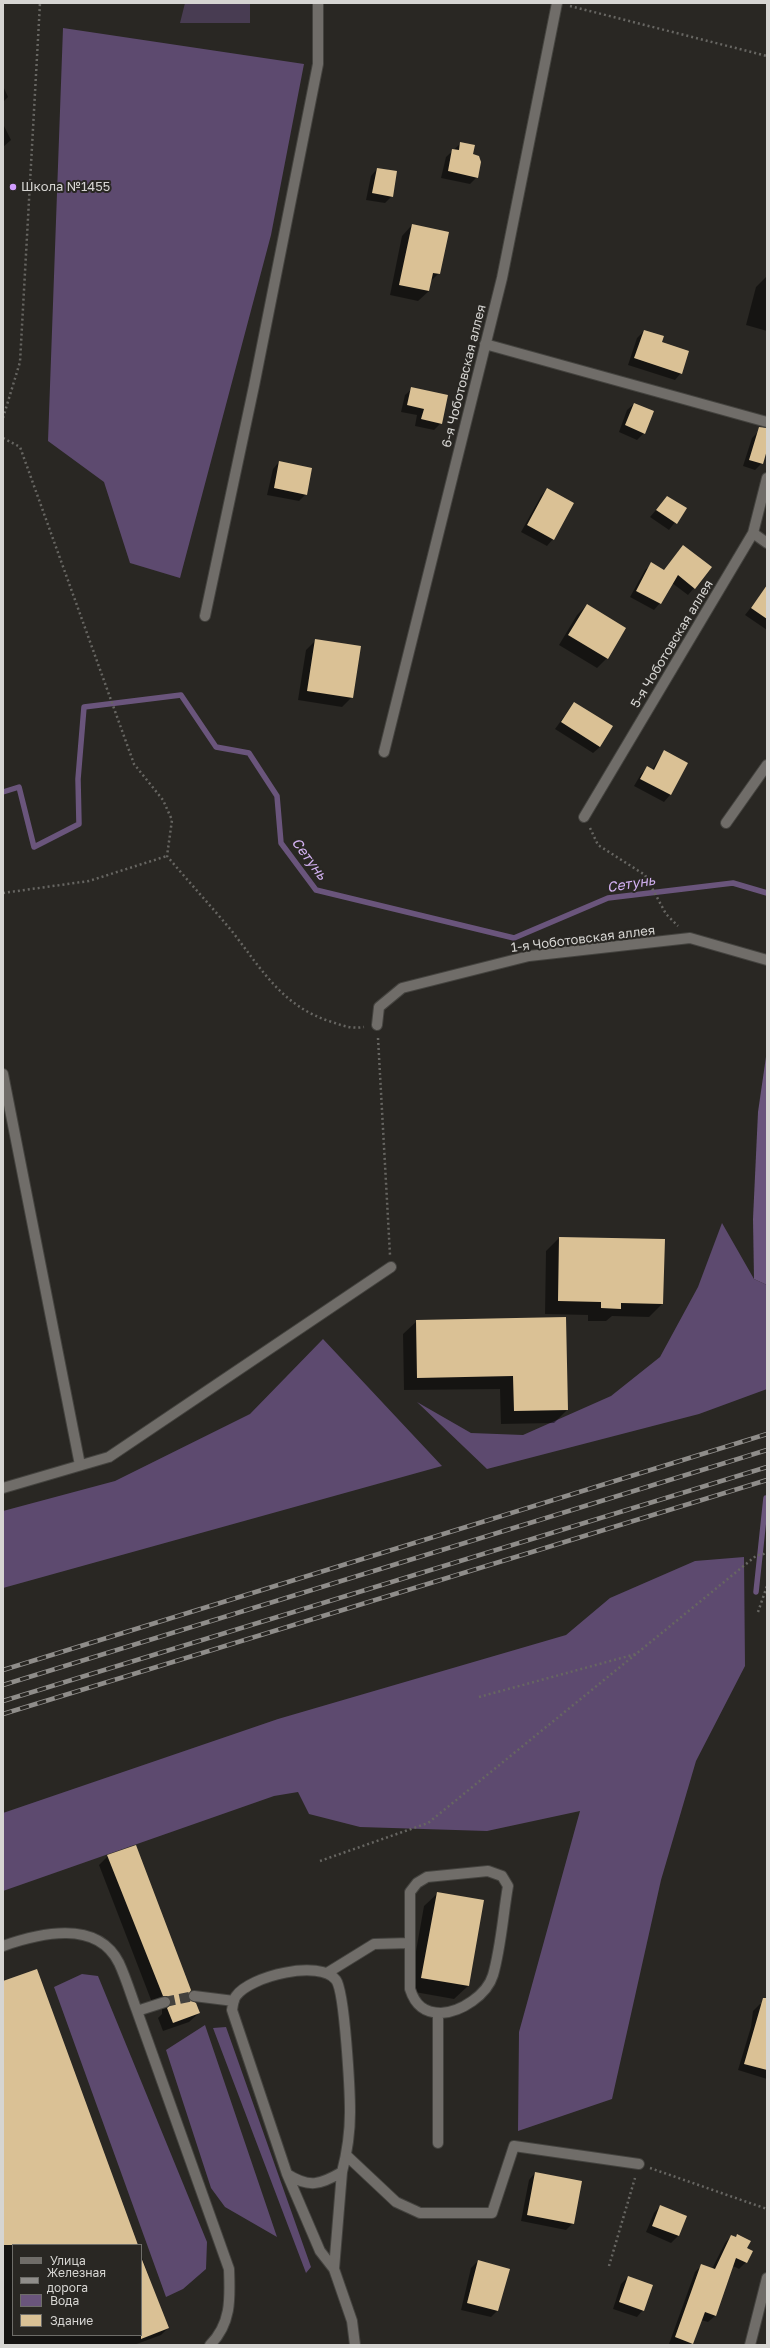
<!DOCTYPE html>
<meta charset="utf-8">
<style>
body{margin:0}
#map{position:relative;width:770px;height:2348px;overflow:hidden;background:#292723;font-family:"Golos Text",sans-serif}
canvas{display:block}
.frame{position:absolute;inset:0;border:4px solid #d6d5d2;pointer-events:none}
.legend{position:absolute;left:12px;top:2244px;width:130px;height:92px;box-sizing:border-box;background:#292723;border:1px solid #6e6d69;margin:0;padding:5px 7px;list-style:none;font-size:12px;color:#d6d5d2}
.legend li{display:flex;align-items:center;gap:8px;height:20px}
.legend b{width:20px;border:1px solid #6e6d69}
</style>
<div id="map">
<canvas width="770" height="2348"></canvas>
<div class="frame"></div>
<ul class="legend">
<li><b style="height:5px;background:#706d69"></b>Улица</li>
<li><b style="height:5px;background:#8f8d8a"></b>Железная дорога</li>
<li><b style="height:11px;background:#6a557c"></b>Вода</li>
<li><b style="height:11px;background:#dac195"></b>Здание</li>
</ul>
</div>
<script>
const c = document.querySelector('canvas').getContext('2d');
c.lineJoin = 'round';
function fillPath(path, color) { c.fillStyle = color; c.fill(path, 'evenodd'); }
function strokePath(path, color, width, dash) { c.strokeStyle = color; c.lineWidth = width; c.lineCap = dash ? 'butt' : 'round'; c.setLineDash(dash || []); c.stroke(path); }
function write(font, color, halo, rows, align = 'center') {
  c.font = font + ' "Golos Text",sans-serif'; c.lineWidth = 4; c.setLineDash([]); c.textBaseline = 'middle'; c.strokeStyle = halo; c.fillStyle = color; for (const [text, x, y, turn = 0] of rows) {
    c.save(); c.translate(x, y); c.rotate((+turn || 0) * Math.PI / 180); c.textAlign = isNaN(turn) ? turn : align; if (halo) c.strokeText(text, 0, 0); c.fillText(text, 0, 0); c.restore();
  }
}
fillPath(new Path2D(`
 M 185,3 L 250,3 L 250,23 L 180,23 Z`), '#483c52');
fillPath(new Path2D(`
 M 63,28 L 304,64 L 271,235 L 180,578 L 130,563 L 104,482 L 48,441 Z
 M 722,1223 L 754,1279 L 767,1285 L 767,1389 L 699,1414 L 487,1469 L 417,1402 L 471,1433 L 523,1435 L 611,1396 L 660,1357 L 698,1287 Z
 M 323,1339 L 442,1466 L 3,1588 L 3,1511 L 115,1481 L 250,1414 Z
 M 744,1557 L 745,1666 L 696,1761 L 661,1880 L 612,2099 L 518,2131 L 519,2032 L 580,1811 L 487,1831 L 360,1827 L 309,1814 L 298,1792 L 274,1796 L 3,1891 L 3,1813 L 278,1719 L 566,1635 L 610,1598 L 695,1561 Z
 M 82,1974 L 98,1976 L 207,2242 L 206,2269 L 183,2289 L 166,2297 L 54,1987 Z
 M 205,2025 L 277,2237 L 225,2207 L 211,2188 L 166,2050 Z
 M 226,2027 L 311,2267 L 306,2273 L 213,2028 Z`), '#5d4a6f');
fillPath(new Path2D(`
 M 767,1050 L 767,1285 L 754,1279 L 753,1219 L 758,1112 Z`), '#6a557c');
fillPath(new Path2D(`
 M 3,86 L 8,97 L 3,102 Z
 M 3,124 L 11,140 L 3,147 Z
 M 461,143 L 471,155 L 477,177 L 470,184 L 441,178 L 446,157 Z
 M 377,169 L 392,196 L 385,203 L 366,200 L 371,176 Z
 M 412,225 L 439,273 L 430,282 L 429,291 L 418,301 L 390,295 L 402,236 Z
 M 766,277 L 767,277 L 767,331 L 746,325 L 756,287 Z
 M 644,331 L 661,343 L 681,373 L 675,380 L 628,365 L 637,338 Z
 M 412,389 L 441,423 L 434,430 L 415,426 L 417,415 L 401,412 L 405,395 Z
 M 634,404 L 644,433 L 637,440 L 619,432 L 627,410 Z
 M 758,432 L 767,434 L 767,446 L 762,463 L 755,470 L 743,466 L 752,438 Z
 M 279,462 L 306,494 L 299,501 L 267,495 L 273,469 Z
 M 547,489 L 553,539 L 547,546 L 521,532 L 541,496 Z
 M 667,497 L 685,509 L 669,530 L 650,517 Z
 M 683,546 L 694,588 L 688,595 L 672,583 L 660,603 L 654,610 L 630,597 L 645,570 L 652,564 L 663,571 Z
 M 767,587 L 767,630 L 745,615 Z
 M 587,605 L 607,658 L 597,668 L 559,645 L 577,615 Z
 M 316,640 L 352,697 L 342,707 L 298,700 L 306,650 Z
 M 574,703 L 600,747 L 593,753 L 555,729 Z
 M 664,751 L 687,763 L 670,795 L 664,802 L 634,786 L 641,774 L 648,767 L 652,770 Z
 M 559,1238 L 662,1304 L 649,1317 L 612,1316 L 606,1321 L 588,1321 L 588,1315 L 545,1314 L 546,1251 Z
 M 565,1318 L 567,1410 L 554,1423 L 501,1424 L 500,1389 L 404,1390 L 403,1334 L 417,1321 Z
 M 108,1856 L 187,1999 L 199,2013 L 189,2022 L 163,2031 L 158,2018 L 162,2014 L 162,2009 L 157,2005 L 153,2005 L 99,1865 Z
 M 438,1893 L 483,1901 L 468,1986 L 454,1999 L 409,1991 L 424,1906 Z
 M 3,1982 L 137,2245 L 13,2245 L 13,2335 L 141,2335 L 141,2255 L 168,2328 L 161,2335 L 134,2345 L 3,2345 Z
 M 760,2004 L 767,2005 L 767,2079 L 738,2070 L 751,2027 L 753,2011 Z
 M 535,2173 L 573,2223 L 566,2230 L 521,2221 L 529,2180 Z
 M 660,2206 L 686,2216 L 678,2236 L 671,2243 L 646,2232 L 654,2213 Z
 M 737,2235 L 746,2248 L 746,2262 L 739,2269 L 733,2266 L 715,2316 L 708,2322 L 701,2320 L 690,2345 L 669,2344 L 695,2272 L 702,2265 L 712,2269 L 725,2243 L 731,2236 L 735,2238 Z
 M 478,2261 L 497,2311 L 491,2317 L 461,2310 L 471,2268 Z
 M 628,2277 L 643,2310 L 637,2317 L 613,2309 L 621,2284 Z`), '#0007');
strokePath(new Path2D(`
 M 3,792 L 19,787 L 34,847 L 79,824 L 78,779 L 84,707 L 181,695 L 216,747 L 249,753 L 277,796 L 281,843 L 316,890 L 514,938 L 608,898 L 733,883 L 767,893
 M 756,1592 L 766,1498`), '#6a557c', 5.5);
fillPath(new Path2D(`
 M 460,142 L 475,145 L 473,154 L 479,156 L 481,162 L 478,178 L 448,171 L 452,149 L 459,150 Z
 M 377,168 L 397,171 L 393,197 L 372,193 Z
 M 412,224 L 449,232 L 440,274 L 433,273 L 429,291 L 399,285 Z
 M 644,330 L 664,336 L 662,342 L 689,351 L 682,374 L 634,358 Z
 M 411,387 L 448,395 L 442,424 L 421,419 L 424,409 L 407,405 Z
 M 634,403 L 654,411 L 645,434 L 625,425 Z
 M 759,427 L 767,428 L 767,450 L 763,464 L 749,460 Z
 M 279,461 L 312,468 L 307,495 L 274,488 Z
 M 547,488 L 574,503 L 554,540 L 527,525 Z
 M 667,496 L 687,508 L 677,524 L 656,510 Z
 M 683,545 L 712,567 L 695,589 L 678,575 L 661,604 L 636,591 L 651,562 L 664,570 Z
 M 767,585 L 767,619 L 751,608 Z
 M 587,604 L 626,628 L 608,659 L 568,635 Z
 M 315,639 L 361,646 L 353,698 L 307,691 Z
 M 574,702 L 613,726 L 600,747 L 561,722 Z
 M 664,750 L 688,763 L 671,795 L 640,779 L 647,766 L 654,770 Z
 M 559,1237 L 665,1239 L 663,1304 L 621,1303 L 621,1309 L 601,1308 L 601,1302 L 558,1301 Z
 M 566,1317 L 568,1410 L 514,1411 L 513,1376 L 417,1378 L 416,1320 Z
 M 136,1845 L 191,1990 L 188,1998 L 196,2003 L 200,2013 L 173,2023 L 167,2008 L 171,2004 L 171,2000 L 167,1996 L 163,1996 L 107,1855 Z
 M 437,1892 L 484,1900 L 469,1986 L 421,1978 Z
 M 37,1969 L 138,2245 L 3,2245 L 3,1981 Z
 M 763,1998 L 767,1998 L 767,2070 L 744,2064 Z
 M 535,2172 L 582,2181 L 574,2224 L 527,2215 Z
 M 660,2205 L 687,2216 L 679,2236 L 652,2226 Z
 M 737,2234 L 751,2241 L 747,2248 L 753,2251 L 747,2263 L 736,2258 L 716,2316 L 705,2312 L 693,2344 L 675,2337 L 701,2264 L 715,2269 L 731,2235 L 736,2237 Z
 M 141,2257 L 169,2328 L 141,2339 Z
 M 478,2260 L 510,2269 L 498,2311 L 467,2303 Z
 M 628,2276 L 653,2285 L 644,2311 L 619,2302 Z`), '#dac195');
strokePath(new Path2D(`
 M 165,2002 L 194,1996`), '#43413d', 10, [10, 5]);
const minor = new Path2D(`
 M 485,344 L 767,422
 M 753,533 L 767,543
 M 205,616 L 254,386 L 318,64 L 318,3
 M 384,752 L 502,278 L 557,3
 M 584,817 L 753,533 L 767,478
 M 726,823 L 767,765
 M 377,1025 L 379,1007 L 402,988 L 529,956 L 690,938 L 767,960
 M 3,1074 L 80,1465
 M 3,1488 L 109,1457 L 391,1267
 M 488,1871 L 502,1876 L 508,1886 C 503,1915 501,1947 493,1975 C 487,1995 461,2012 441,2013 C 424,2013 415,2005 410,1989 L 410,1892 L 417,1883 L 427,1877 Z
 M 3,1946 C 40,1933 97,1919 119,1963 C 126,1978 131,1995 137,2011 L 165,2002
 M 327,1973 L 374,1944 L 410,1943
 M 194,1996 L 234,2001
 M 137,2011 L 229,2269 C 230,2297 232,2323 210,2345
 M 438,2013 L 438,2143
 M 346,2155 L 396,2202 L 420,2213 L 492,2213 L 514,2146 L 639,2164
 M 287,2174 C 309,2188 320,2185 342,2172 C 347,2153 350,2132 350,2112 C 350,2093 345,1992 336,1980 C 320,1959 250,1976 236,1996 C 233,2000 233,2005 232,2010 L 287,2174 L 320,2251 L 334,2269 L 342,2172
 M 334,2269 L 352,2321 L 355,2345
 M 750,2345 L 767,2278`);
strokePath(minor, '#44433f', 12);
strokePath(new Path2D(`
 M 570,6 L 767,56
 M 3,418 L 20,362 L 40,3
 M 3,438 L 20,447 L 134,764 L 163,800 L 172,820 L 167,856 C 188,881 210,905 231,930 C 261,968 282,1007 332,1022 C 343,1026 352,1029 364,1027
 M 590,828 L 598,845 L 645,875 L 666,914 L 678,926
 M 3,893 L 89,881 L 167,856
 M 378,1038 L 390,1255
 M 758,1612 L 767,1586
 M 479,1697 L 636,1654 L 757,1555 L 762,1555 L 767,1552
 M 320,1861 L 428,1823 L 636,1654
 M 650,2168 L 767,2209
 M 609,2266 L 635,2178`), '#676662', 2.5, [2, 3]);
strokePath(minor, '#706d69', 10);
const rail = new Path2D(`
 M 3,1670 L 767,1434
 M 3,1685 L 767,1450
 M 3,1701 L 767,1467
 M 3,1714 L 767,1480`);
strokePath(rail, '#8f8d8a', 4.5);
strokePath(rail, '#292723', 3, [9]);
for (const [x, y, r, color] of [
 [13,187,4,"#d19dfe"]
]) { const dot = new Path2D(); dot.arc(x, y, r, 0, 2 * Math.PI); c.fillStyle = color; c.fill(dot); strokePath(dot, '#292723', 1.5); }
write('13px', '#d6d5d2', '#292723', [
 ["Школа №1455",21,187]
], 'left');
write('13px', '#d6d5d2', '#292723', [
 ["6-я Чоботовская аллея",464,376,-76],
 ["5-я Чоботовская аллея",672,644,-59],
 ["1-я Чоботовская аллея",583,939,-7]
]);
write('italic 14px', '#d2b1f1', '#292723', [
 ["Сетунь",309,859,53],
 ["Сетунь",631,884,-9]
]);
</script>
